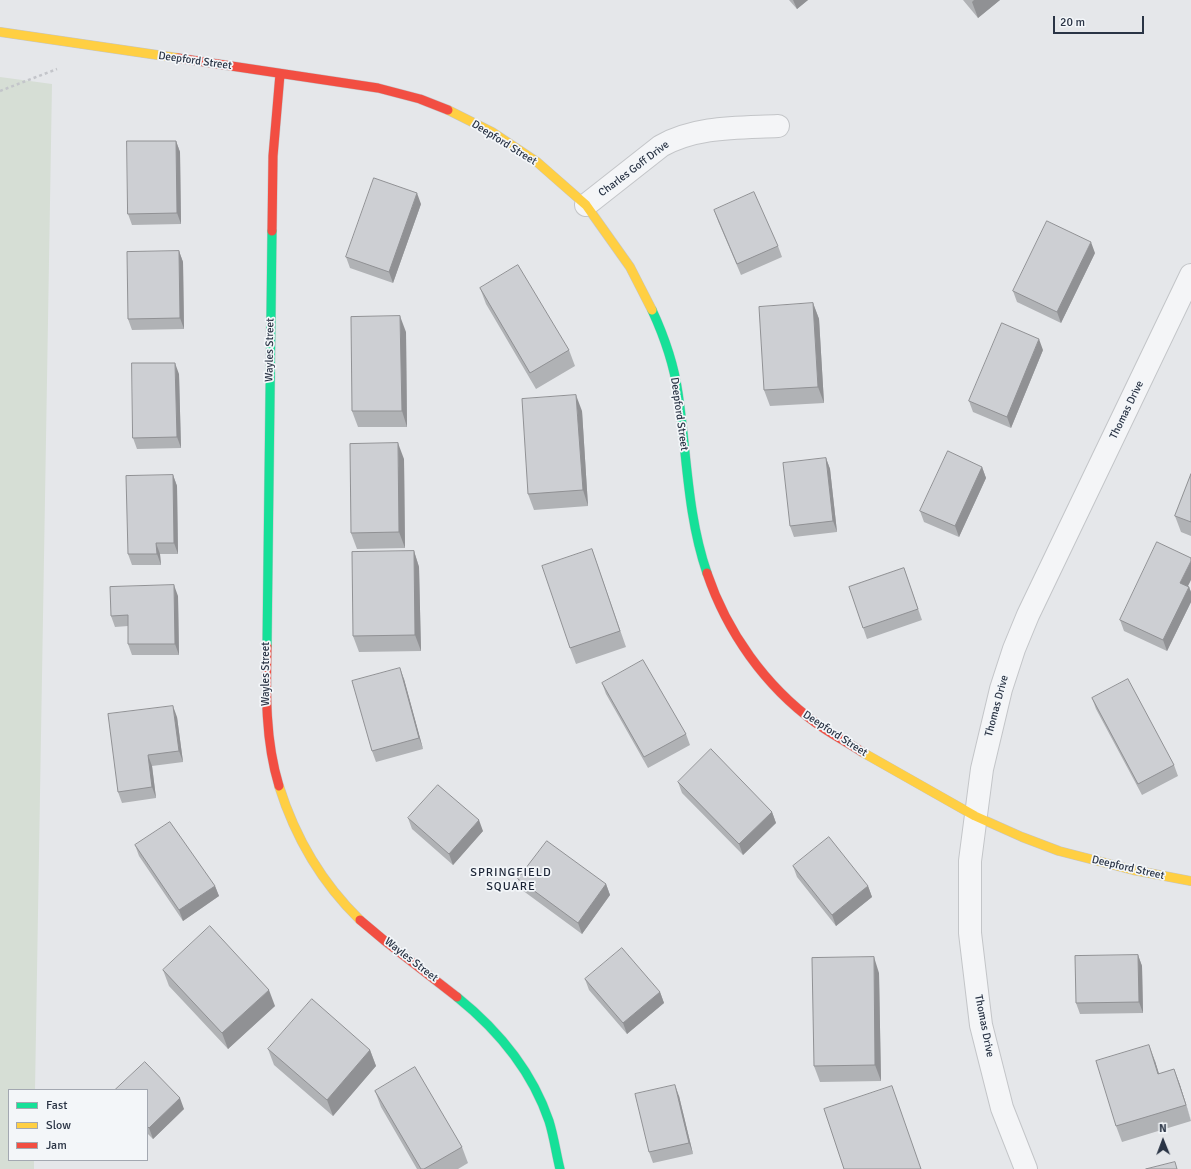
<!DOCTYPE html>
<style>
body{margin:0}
#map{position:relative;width:1191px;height:1169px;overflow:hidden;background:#e5e7ea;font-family:Signika,sans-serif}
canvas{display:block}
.legend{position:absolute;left:8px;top:1089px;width:140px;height:72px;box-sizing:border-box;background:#f3f6f9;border:1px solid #a3a8b1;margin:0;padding:5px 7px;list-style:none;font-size:12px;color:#2a3445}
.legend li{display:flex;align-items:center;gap:8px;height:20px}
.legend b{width:20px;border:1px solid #a3a8b1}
.north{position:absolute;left:1143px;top:1121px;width:40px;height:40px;-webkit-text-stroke:3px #f3f6f9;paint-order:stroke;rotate:359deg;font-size:11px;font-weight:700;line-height:16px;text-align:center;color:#2a3445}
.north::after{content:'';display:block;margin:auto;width:14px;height:18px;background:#2a3445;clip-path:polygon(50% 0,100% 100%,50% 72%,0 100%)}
.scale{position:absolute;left:1053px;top:16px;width:91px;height:18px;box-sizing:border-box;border:2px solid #2a3445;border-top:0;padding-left:5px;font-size:12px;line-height:14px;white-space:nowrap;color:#2a3445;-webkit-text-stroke:3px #f3f6f9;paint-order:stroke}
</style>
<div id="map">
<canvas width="1191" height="1169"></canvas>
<ul class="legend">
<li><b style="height:5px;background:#16e098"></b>Fast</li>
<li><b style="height:5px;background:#ffcf43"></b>Slow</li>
<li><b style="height:5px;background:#f24e42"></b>Jam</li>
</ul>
<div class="north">N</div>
<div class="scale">20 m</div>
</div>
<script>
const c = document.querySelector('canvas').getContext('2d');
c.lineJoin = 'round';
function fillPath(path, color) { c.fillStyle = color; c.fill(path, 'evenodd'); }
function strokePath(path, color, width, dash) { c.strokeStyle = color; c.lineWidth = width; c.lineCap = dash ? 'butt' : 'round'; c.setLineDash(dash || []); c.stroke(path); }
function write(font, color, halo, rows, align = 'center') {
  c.font = font + ' Signika,sans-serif'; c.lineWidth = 3.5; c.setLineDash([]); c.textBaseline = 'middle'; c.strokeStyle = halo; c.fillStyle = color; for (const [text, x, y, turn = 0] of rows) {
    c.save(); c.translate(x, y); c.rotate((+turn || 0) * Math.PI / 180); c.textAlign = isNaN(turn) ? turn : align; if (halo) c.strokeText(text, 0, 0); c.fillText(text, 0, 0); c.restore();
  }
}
fillPath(new Path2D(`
 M 0,77 L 52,84 L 35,1090 L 9,1090 L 9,1160 L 34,1160 L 34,1169 L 0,1169 Z`), '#d6ded5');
const street = new Path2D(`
 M 586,205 L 661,146 C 697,126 738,128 778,126
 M 1026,1169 L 1002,1108 L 981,1025 L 970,933 L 970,861 L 982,769 L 1001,689 L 1014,649 L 1028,615 L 1191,275`);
const fast = new Path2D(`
 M 652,310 C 664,336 674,365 678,393 C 687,453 687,515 707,573
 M 267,646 L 272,231
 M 457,997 C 498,1030 532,1071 549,1121 C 554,1137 556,1153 560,1169`);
const slow = new Path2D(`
 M 0,32 L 178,58
 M 448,110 L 492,132 L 537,162 L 586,205 L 630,267 L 652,310
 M 862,752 L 975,816 L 1022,837 L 1059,851 L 1133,870 L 1191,881
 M 279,786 C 295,837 322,883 360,920`);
const jam = new Path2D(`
 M 178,58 L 378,88 L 420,99 L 448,110
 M 272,231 L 273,156 L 280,74
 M 707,573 C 727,632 765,686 816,723 C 831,734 847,742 862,752
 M 267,646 C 266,693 265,740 279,786
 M 360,920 L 385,941 L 457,997`);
strokePath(street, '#c3c5c8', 24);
strokePath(fast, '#c3c5c8', 10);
strokePath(slow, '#c3c5c8', 10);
strokePath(jam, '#c3c5c8', 10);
strokePath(new Path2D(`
 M 0,91 L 57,69`), '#c3c5ca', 2.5, [3, 3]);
strokePath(street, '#f4f5f7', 22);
strokePath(fast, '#16e098', 9);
strokePath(slow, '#ffcf43', 9);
strokePath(jam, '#f24e42', 9);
fillPath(new Path2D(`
 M 789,0 L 808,0 L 797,9 Z
 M 963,0 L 1000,0 L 978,18 Z
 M 176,141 L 180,152 L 181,224 L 132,225 L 128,214 Z
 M 421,204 L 393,283 L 350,268 L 346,257 Z
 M 714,210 L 778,246 L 782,257 L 741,275 L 718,221 Z
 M 179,251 L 183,262 L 184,329 L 132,330 L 128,319 Z
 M 1095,253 L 1061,323 L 1017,302 L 1013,291 Z
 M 480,288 L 569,350 L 575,366 L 536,389 L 486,304 Z
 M 813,303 L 819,319 L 824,403 L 770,406 L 764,390 Z
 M 406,332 L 407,427 L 358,427 L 352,411 Z
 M 1043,350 L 1011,428 L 973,412 L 969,401 Z
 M 179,374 L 181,448 L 137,449 L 133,438 Z
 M 582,411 L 588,506 L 534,510 L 528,494 Z
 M 826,458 L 830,469 L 837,532 L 794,537 L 790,526 Z
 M 404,459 L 405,548 L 357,549 L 351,533 Z
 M 982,467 L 986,478 L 959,537 L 924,522 L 920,511 Z
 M 1191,474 L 1191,536 L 1181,532 L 1175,516 Z
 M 173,475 L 177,486 L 178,554 L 160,554 L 161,565 L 132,565 L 128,554 Z
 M 592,549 L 626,647 L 576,664 L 570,648 Z
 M 414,551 L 419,567 L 421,651 L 359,652 L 353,636 Z
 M 904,568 L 922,620 L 867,639 L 849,587 Z
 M 1188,586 L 1189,587 L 1191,592 L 1191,602 L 1167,651 L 1124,631 L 1120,620 Z
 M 178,596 L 179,655 L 132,655 L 128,644 L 128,626 L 115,627 L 111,616 Z
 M 404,679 L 423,749 L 376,762 L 372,751 Z
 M 602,683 L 686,734 L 690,745 L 648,768 L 606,694 Z
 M 1092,698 L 1174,765 L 1178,776 L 1142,795 L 1096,709 Z
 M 177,717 L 183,762 L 152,766 L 156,798 L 122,803 L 118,792 Z
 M 678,782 L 772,812 L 776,823 L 743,855 L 682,793 Z
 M 408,818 L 483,831 L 453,865 L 412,829 Z
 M 135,845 L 215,886 L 219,896 L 183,921 L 139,856 Z
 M 793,866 L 868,886 L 872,897 L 836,926 L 797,877 Z
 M 518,879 L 606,884 L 610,895 L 582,934 L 522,890 Z
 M 1138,955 L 1142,966 L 1143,1013 L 1080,1014 L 1076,1003 Z
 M 163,970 L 275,1006 L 228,1049 L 169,986 Z
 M 879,973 L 881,1081 L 820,1082 L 814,1066 Z
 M 585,979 L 660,992 L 664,1003 L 627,1034 L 589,990 Z
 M 268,1049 L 370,1050 L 376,1066 L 333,1116 L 274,1065 Z
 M 1155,1061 L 1159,1074 L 1174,1069 L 1180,1085 L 1191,1121 L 1122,1142 L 1116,1126 Z
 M 147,1090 L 184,1109 L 153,1139 L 147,1133 Z
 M 375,1091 L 462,1147 L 468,1163 L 458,1169 L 417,1169 L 381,1107 Z
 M 679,1096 L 693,1154 L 653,1163 L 649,1152 Z`), '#b0b2b5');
fillPath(new Path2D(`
 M 793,0 L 808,0 L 797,9 Z
 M 974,0 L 1000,0 L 978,18 L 972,2 Z
 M 176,141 L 180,152 L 181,224 L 177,213 Z
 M 417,193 L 421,204 L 393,283 L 389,272 Z
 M 1091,242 L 1095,253 L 1061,323 L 1057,312 Z
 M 179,251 L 183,262 L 184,329 L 180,318 Z
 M 813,303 L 819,319 L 824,403 L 818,387 Z
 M 400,316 L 406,332 L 407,427 L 402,411 Z
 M 1039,339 L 1043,350 L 1011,428 L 1007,417 Z
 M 175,363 L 179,374 L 181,448 L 177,437 Z
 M 576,395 L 582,411 L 588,506 L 583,490 Z
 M 398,443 L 404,459 L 405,548 L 399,532 Z
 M 826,458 L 830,469 L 837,532 L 833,521 Z
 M 982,467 L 986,478 L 959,537 L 955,526 Z
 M 173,475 L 177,486 L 178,554 L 174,543 Z
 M 156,543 L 160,554 L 161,565 L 157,554 Z
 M 414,551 L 419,567 L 421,651 L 415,635 Z
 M 1191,561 L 1191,580 L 1184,594 L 1180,583 Z
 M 174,585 L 178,596 L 179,655 L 175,644 Z
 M 1189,587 L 1191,592 L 1191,602 L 1167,651 L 1163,640 Z
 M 400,668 L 404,679 L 423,749 L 419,738 Z
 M 173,706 L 177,717 L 183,762 L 179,751 Z
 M 148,755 L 152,766 L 156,798 L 152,787 Z
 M 772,812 L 776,823 L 743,855 L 739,844 Z
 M 479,820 L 483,831 L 453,865 L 449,854 Z
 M 606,884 L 610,895 L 582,934 L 578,923 Z
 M 215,886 L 219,896 L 183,921 L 179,910 Z
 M 868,886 L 872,897 L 836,926 L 832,915 Z
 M 1138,955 L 1142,966 L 1143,1013 L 1139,1002 Z
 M 874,957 L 879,973 L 881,1081 L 875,1065 Z
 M 269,990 L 275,1006 L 228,1049 L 222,1033 Z
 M 660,992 L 664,1003 L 627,1034 L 623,1023 Z
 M 1149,1045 L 1155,1061 L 1164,1090 L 1158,1074 Z
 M 370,1050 L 376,1066 L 333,1116 L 327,1100 Z
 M 1174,1069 L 1180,1085 L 1191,1120 Z
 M 675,1085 L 679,1096 L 693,1154 L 689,1143 Z
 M 180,1098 L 184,1109 L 153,1139 L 149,1128 Z`), '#909194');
const building = new Path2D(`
 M 127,141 L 176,141 L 177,213 L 128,214 Z
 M 374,178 L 417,193 L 389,272 L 346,257 Z
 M 754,192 L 778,246 L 737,264 L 714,210 Z
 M 1047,221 L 1091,242 L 1057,312 L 1013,291 Z
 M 179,251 L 180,318 L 128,319 L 127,252 Z
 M 518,265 L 569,350 L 530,373 L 480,288 Z
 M 813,303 L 818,387 L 764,390 L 759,307 Z
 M 400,316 L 402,411 L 352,411 L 351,317 Z
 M 1002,323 L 1039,339 L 1007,417 L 969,401 Z
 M 132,363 L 175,363 L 177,437 L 133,438 Z
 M 576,395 L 583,490 L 528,494 L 522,399 Z
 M 398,443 L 399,532 L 351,533 L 350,444 Z
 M 948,451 L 982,467 L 955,526 L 920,511 Z
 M 826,458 L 833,521 L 790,526 L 783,463 Z
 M 1191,474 L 1191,522 L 1175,516 Z
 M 173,475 L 174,543 L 156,543 L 157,554 L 128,554 L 126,476 Z
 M 1157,542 L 1191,558 L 1191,561 L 1180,583 L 1189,587 L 1163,640 L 1120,620 Z
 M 592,549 L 620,631 L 570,648 L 542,566 Z
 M 414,551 L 415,635 L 353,636 L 352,552 Z
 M 904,568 L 918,609 L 863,628 L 849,587 Z
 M 174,585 L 175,644 L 128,644 L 128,615 L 111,616 L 110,587 Z
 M 643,660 L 686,734 L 644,757 L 602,683 Z
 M 400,668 L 419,738 L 372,751 L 352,681 Z
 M 1128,679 L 1174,765 L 1138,784 L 1092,698 Z
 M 173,706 L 179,751 L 148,755 L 152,787 L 118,792 L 108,714 Z
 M 711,749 L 772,812 L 739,844 L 678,782 Z
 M 438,785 L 479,820 L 449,854 L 408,818 Z
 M 170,822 L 215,886 L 179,910 L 135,845 Z
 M 829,837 L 868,886 L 832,915 L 793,866 Z
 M 547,841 L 606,884 L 578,923 L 518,879 Z
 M 210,926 L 269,990 L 222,1033 L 163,970 Z
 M 622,948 L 660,992 L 623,1023 L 585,979 Z
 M 1138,955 L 1139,1002 L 1076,1003 L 1075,956 Z
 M 874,957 L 875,1065 L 814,1066 L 812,958 Z
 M 312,999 L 370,1050 L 327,1100 L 268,1049 Z
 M 1149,1045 L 1158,1074 L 1174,1069 L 1186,1105 L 1116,1126 L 1096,1061 Z
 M 145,1062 L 180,1098 L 149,1128 L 147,1126 L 147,1090 L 115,1090 Z
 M 415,1067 L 462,1147 L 424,1169 L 421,1169 L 375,1091 Z
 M 675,1085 L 689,1143 L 649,1152 L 635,1094 Z
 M 892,1086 L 921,1169 L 844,1169 L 824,1109 Z
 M 1175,1162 L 1177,1169 L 1146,1169 Z`);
fillPath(building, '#cdcfd3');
strokePath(building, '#909194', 1);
write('11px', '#2a3445', '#f3f6f9', [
 ["Deepford Street",195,61,8],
 ["Deepford Street",504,143,32],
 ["Charles Goff Drive",634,169,-37],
 ["Wayles Street",270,350,-89],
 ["Thomas Drive",1127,410,-64],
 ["Deepford Street",679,414,82],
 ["Wayles Street",266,674,-90],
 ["Thomas Drive",997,706,-75],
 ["Deepford Street",835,734,33],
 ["Deepford Street",1128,868,13],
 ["Wayles Street",411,960,38],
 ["Thomas Drive",984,1026,79]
]);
c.letterSpacing = '1px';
write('12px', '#1c2536', '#f3f6f9', [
 ["SPRINGFIELD",511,873],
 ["SQUARE",511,887]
]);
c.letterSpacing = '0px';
</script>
